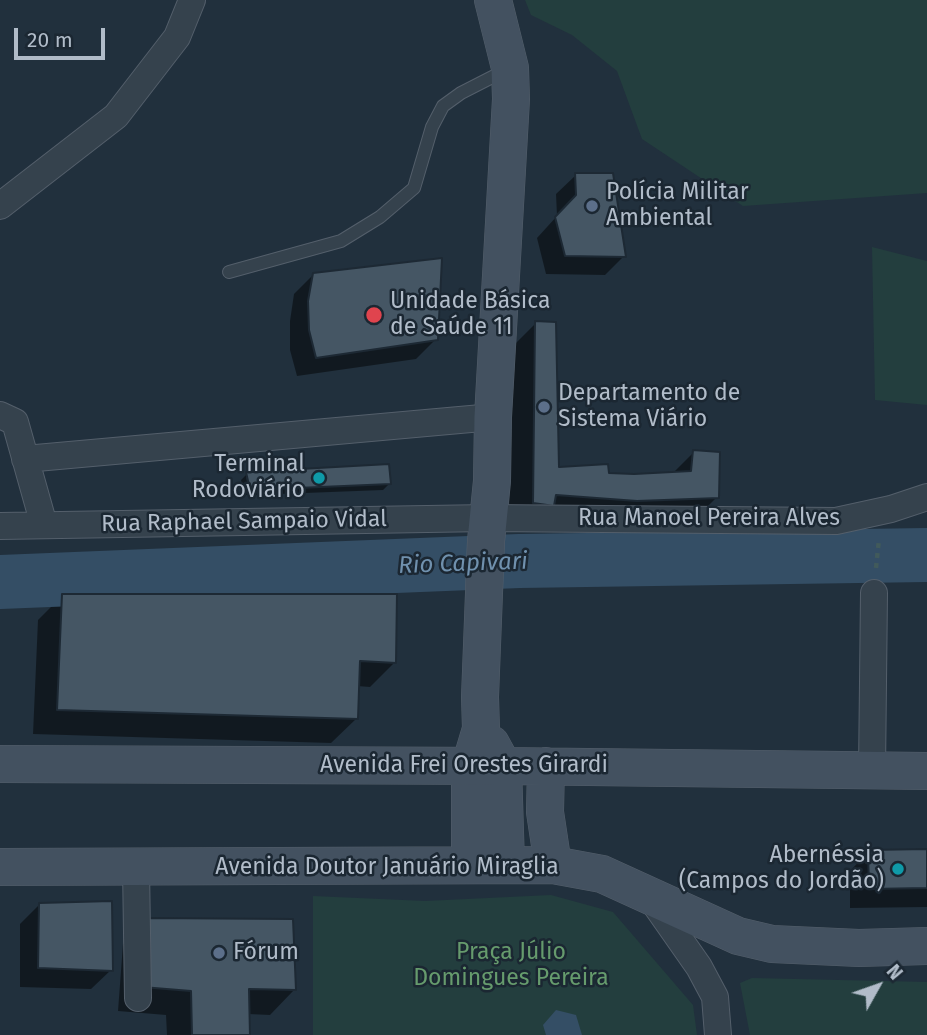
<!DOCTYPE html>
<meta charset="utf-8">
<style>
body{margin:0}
#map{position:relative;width:927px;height:1035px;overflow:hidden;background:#21303d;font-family:"Fira Sans",sans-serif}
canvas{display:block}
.north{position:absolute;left:843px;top:951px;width:70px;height:70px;-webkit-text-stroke:5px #1b2732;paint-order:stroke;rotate:50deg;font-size:19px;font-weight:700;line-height:28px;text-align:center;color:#b1bcc9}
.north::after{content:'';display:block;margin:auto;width:24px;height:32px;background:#b1bcc9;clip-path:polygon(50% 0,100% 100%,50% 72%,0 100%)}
.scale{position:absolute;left:14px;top:28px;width:91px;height:32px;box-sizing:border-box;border:4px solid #b1bcc9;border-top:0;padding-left:9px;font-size:21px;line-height:24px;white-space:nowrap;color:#b1bcc9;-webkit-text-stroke:5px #1b2732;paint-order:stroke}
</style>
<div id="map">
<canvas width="927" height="1035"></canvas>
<div class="north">N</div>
<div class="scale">20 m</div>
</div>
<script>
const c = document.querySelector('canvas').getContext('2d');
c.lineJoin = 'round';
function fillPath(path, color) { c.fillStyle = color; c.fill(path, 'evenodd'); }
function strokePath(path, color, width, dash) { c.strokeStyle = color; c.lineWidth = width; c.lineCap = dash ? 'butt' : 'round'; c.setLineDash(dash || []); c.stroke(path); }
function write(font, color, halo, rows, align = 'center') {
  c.font = font + ' "Fira Sans",sans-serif'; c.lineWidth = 5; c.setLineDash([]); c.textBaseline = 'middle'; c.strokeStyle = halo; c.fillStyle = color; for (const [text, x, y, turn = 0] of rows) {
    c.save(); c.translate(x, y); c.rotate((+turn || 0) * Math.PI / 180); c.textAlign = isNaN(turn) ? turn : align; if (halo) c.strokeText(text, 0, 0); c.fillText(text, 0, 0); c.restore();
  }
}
fillPath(new Path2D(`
 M 525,0 L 927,0 L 927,193 L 743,206 L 642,139 L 617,71 L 572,35 L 531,15 Z
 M 872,247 L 927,261 L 927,405 L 875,400 Z
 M 551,895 L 613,912 L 693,1005 L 697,1035 L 313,1035 L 313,896 L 425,901 Z
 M 752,978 L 927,982 L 927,1035 L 750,1035 L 740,983 Z`), '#233e3e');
fillPath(new Path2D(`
 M 556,1010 L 576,1015 L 582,1035 L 546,1035 L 543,1025 Z`), '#344e65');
fillPath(new Path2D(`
 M 576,175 L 624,256 L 605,275 L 546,274 L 537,238 L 557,216 L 556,194 Z
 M 313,275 L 436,339 L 416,359 L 297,376 L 290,350 L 290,321 L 294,294 Z
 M 536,323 L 557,469 L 608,475 L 672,474 L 694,452 L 717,497 L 692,522 L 509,528 L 511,348 Z
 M 247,474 L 389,484 L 383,490 L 253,495 L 249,477 L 246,477 L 250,495 L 245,495 L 241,480 Z
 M 63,595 L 395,662 L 370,687 L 357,686 L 356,719 L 331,743 L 33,734 L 38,620 Z
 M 869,851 L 927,851 L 927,907 L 850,908 L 850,871 Z
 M 40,904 L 111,970 L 91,989 L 20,987 L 20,924 Z
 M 148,919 L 294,990 L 270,1015 L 248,1014 L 248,1035 L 167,1035 L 166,1015 L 118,1011 L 123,944 Z`), '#0007');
strokePath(new Path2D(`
 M 0,582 L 519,561 L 927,555`), '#344e65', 54);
const building = new Path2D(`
 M 575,173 L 613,173 L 626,257 L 565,256 L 555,217 L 576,195 Z
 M 442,258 L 438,340 L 316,358 L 309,330 L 308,301 L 313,273 Z
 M 535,321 L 556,322 L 559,467 L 608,464 L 609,473 L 634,474 L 691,471 L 693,450 L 720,452 L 719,498 L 637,501 L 556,495 L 554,506 L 533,503 Z
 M 389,464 L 391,484 L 250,490 L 246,472 Z
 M 62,594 L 397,594 L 396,663 L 360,661 L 358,719 L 57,710 Z
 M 927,849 L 927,888 L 869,889 L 868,850 Z
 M 112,901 L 113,971 L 38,968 L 39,903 Z
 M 147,918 L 293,919 L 296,990 L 249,989 L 250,1035 L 192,1035 L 191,991 L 142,987 Z`);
fillPath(building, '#455664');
strokePath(building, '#1d2934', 2);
const lane = new Path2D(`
 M 229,272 L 341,241 L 380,217 L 414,188 L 432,127 L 443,106 L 461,93 L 506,70`);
const street = new Path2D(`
 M 0,206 L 116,116 L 177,37 L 192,0
 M 0,415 L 15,422 L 44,525
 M 25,459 L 493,417
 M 0,526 L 488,518 L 836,521 L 891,509 L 927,497
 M 872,771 L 874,593
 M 136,868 L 138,998
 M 650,897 L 699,967 L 715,997 L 718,1035`);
const secondary = new Path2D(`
 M 491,744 L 503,766 L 506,864
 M 0,764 L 503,766 L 927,771
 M 546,766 L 545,812 L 553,865
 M 470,864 L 470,766 L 481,729 L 480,697 L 486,541 L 492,481 L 493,417 L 511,99 L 510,68 L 493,0
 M 0,867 L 553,865 L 602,874 L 738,936 L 772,944 L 859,948 L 927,946`);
strokePath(lane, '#545f6b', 14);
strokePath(street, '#545f6b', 28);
strokePath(secondary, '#545f6b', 38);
strokePath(new Path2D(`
 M 876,568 L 879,539`), '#415a5b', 4.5, [5, 5]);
strokePath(lane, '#35424d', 12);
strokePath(street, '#35424d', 26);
strokePath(secondary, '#435160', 37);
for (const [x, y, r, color] of [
 [592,206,7,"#5c6f8a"],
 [374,315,9,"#e0444e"],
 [544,407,7,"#5c6f8a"],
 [319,478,7,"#0f9aa8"],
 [898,869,7,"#0f9aa8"],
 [219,953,7,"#5c6f8a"]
]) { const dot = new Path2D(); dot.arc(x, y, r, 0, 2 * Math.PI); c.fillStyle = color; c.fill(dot); strokePath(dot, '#1b2732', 2.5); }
write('23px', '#b1bcc9', '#1b2732', [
 ["Polícia Militar",606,193],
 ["Ambiental",606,219],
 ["Unidade Básica",390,302],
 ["de Saúde 11",390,328],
 ["Departamento de",558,394],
 ["Sistema Viário",558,420],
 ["Terminal",305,465,"right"],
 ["Rodoviário",305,491,"right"],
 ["Abernéssia",884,856,"right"],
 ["(Campos do Jordão)",884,882,"right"],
 ["Fórum",233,953]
], 'left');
write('23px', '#b1bcc9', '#1b2732', [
 ["Rua Manoel Pereira Alves",709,519],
 ["Rua Raphael Sampaio Vidal",244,522,-1],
 ["Avenida Frei Orestes Girardi",464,766],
 ["Avenida Doutor Januário Miraglia",387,868]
]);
write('23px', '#669b6d', '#1b2732', [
 ["Praça Júlio",511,953],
 ["Domingues Pereira",511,979]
]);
write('italic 24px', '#7091ae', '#1b2732', [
 ["Rio Capivari",463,564,-2]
]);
</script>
